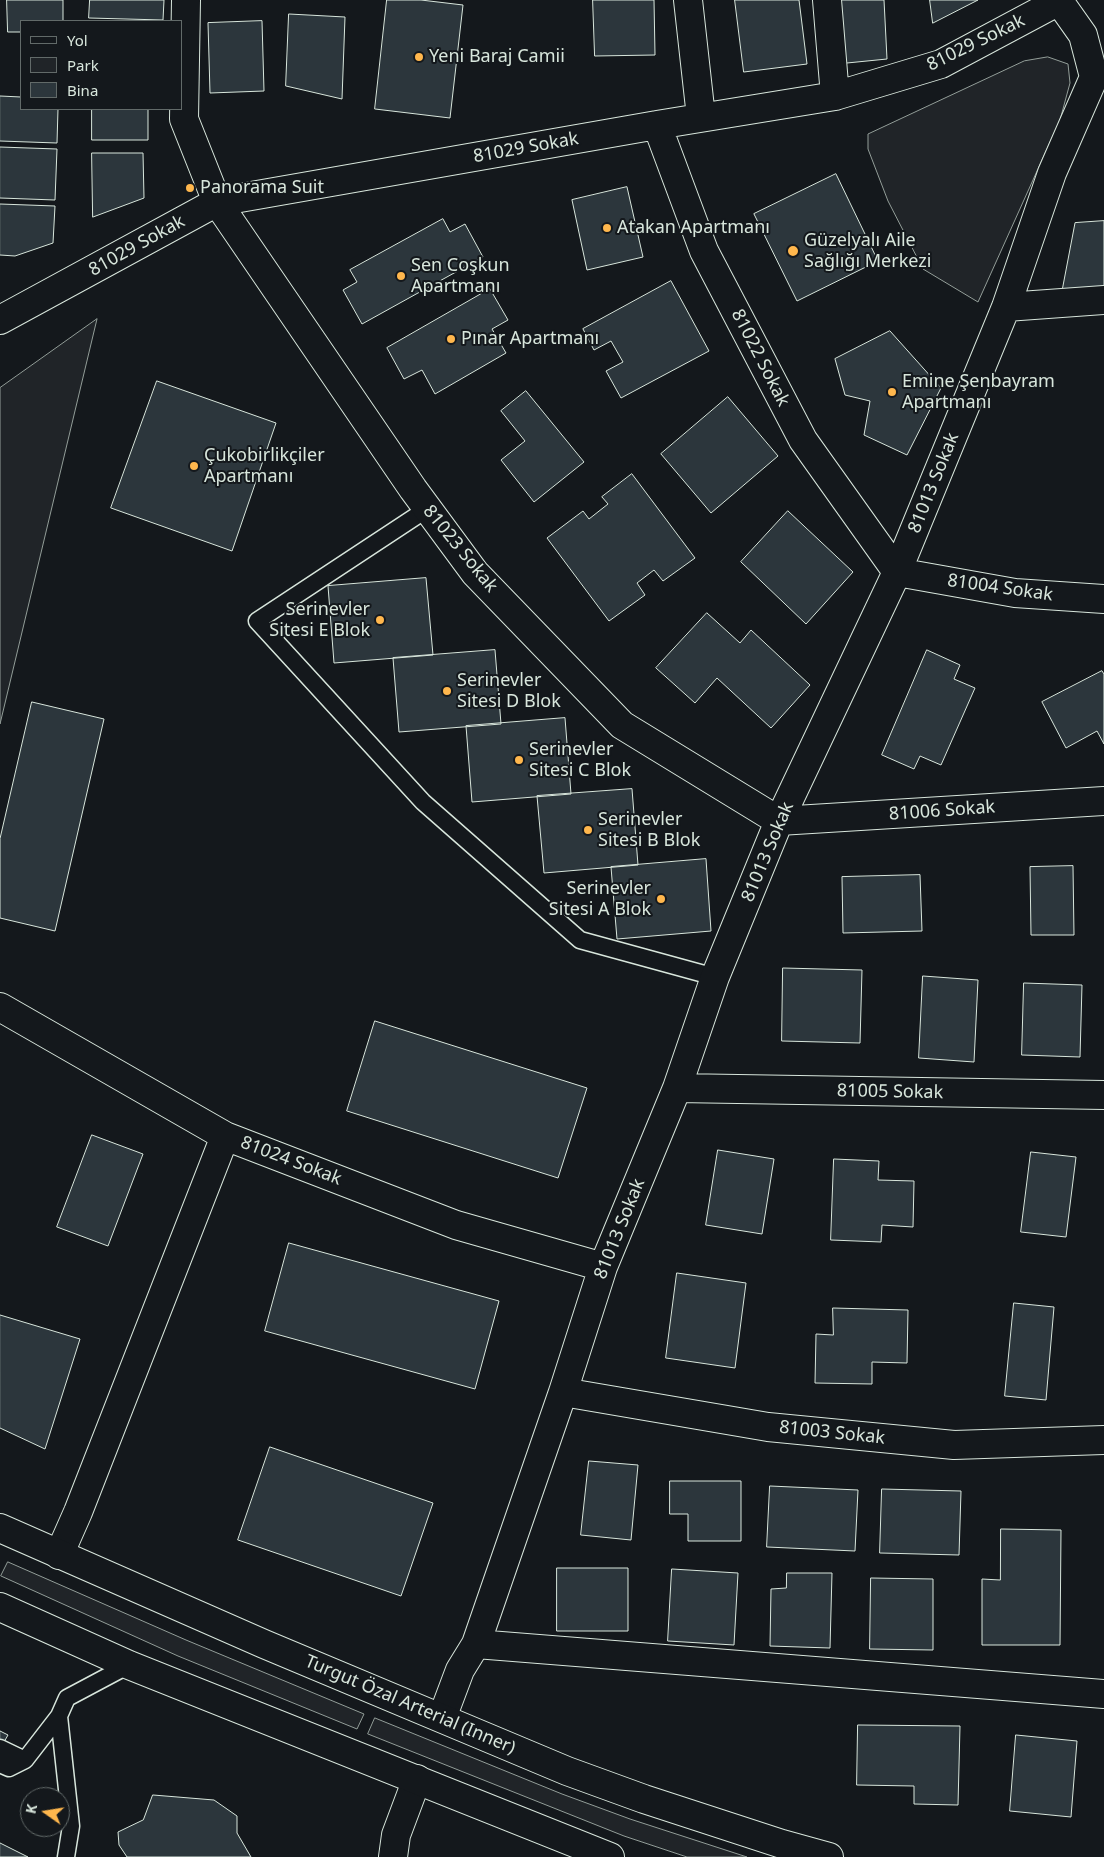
<!DOCTYPE html>
<meta charset="utf-8">
<style>
body{margin:0}
#map{position:relative;width:1104px;height:1857px;overflow:hidden;background:#14181c;font-family:"Noto Sans",sans-serif}
canvas{display:block}
.legend{position:absolute;left:20px;top:20px;width:162px;height:90px;box-sizing:border-box;background:#14181c;border:1px solid #626a69;margin:0;padding:6px 9px;list-style:none;font-size:15px;color:#d8e6dc}
.legend li{display:flex;align-items:center;gap:10px;height:25px}
.legend b{width:25px;border:1px solid #626a69}
.north{position:absolute;left:20px;top:1787px;width:50px;height:50px;box-sizing:border-box;background:#14181c;border:1px solid #626a69;border-radius:50%;rotate:283deg;font-size:14px;font-weight:700;line-height:20px;text-align:center;color:#d8e6dc}
.north::after{content:'';display:block;margin:auto;width:18px;height:22px;background:#ffb74d;clip-path:polygon(50% 0,100% 100%,50% 72%,0 100%)}
</style>
<div id="map">
<canvas width="1104" height="1857"></canvas>
<ul class="legend">
<li><b style="height:6px;background:#14181c"></b>Yol</li>
<li><b style="height:14px;background:#202428"></b>Park</li>
<li><b style="height:14px;background:#2c363c"></b>Bina</li>
</ul>
<div class="north">K</div>
</div>
<script>
const c = document.querySelector('canvas').getContext('2d');
c.lineJoin = 'round';
function fillPath(path, color) { c.fillStyle = color; c.fill(path, 'evenodd'); }
function strokePath(path, color, width, dash) { c.strokeStyle = color; c.lineWidth = width; c.lineCap = dash ? 'butt' : 'round'; c.setLineDash(dash || []); c.stroke(path); }
function write(font, color, halo, rows, align = 'center') {
  c.font = font + ' "Noto Sans",sans-serif'; c.lineWidth = 4; c.setLineDash([]); c.textBaseline = 'middle'; c.strokeStyle = halo; c.fillStyle = color; for (const [text, x, y, turn = 0] of rows) {
    c.save(); c.translate(x, y); c.rotate((+turn || 0) * Math.PI / 180); c.textAlign = isNaN(turn) ? turn : align; if (halo) c.strokeText(text, 0, 0); c.fillText(text, 0, 0); c.restore();
  }
}
const green = new Path2D(`
 M 1048,57 L 1068,64 L 1070,83 L 1060,120 L 978,302 L 923,269 L 888,201 L 868,149 L 868,134 L 1024,61 Z
 M 97,319 L 0,724 L 0,388 Z
 M 8,1562 L 186,1640 L 364,1714 L 357,1729 L 178,1656 L 1,1576 Z
 M 375,1718 L 562,1794 L 630,1819 L 747,1857 L 687,1857 L 624,1836 L 368,1734 Z`);
fillPath(green, '#202428');
strokePath(green, '#939e99', 1);
const building = new Path2D(`
 M 7,0 L 63,0 L 63,21 L 21,21 L 21,32 L 8,32 Z
 M 90,0 L 164,0 L 163,20 L 89,18 Z
 M 387,0 L 421,0 L 463,5 L 450,118 L 375,109 Z
 M 593,0 L 654,0 L 655,55 L 595,56 Z
 M 735,0 L 799,0 L 807,64 L 744,72 Z
 M 832,0 L 884,0 L 887,59 L 837,64 Z
 M 930,0 L 978,0 L 933,23 Z
 M 289,14 L 345,17 L 342,99 L 286,86 Z
 M 262,21 L 264,91 L 210,93 L 208,23 Z
 M 0,96 L 21,97 L 21,109 L 58,109 L 57,143 L 0,141 Z
 M 92,109 L 148,109 L 148,140 L 92,140 Z
 M 0,147 L 57,149 L 55,200 L 0,198 Z
 M 92,153 L 143,153 L 144,198 L 93,217 Z
 M 836,174 L 878,261 L 797,301 L 754,214 Z
 M 627,187 L 643,257 L 587,270 L 572,200 Z
 M 0,204 L 55,206 L 53,243 L 15,256 L 0,255 Z
 M 443,219 L 450,232 L 465,224 L 483,257 L 362,324 L 343,290 L 357,282 L 350,270 Z
 M 1104,221 L 1104,288 L 1062,291 L 1075,223 Z
 M 671,281 L 709,351 L 621,398 L 606,371 L 623,362 L 611,341 L 594,350 L 583,329 Z
 M 490,289 L 508,320 L 492,329 L 506,353 L 435,394 L 422,370 L 404,379 L 387,348 Z
 M 890,331 L 941,388 L 907,455 L 864,435 L 870,401 L 845,395 L 835,359 Z
 M 157,381 L 276,423 L 232,551 L 111,508 Z
 M 526,391 L 584,462 L 534,502 L 501,460 L 525,441 L 501,411 Z
 M 728,397 L 778,456 L 711,513 L 661,454 Z
 M 632,474 L 695,558 L 663,581 L 654,570 L 637,583 L 645,595 L 609,621 L 547,538 L 583,511 L 589,519 L 608,504 L 602,497 Z
 M 788,511 L 853,572 L 806,624 L 741,562 Z
 M 426,578 L 433,655 L 334,663 L 328,586 Z
 M 707,613 L 740,643 L 751,630 L 810,685 L 771,728 L 717,678 L 695,703 L 656,668 Z
 M 495,650 L 501,724 L 399,732 L 393,658 Z
 M 927,650 L 960,665 L 954,679 L 975,688 L 941,765 L 920,756 L 914,769 L 882,755 Z
 M 1102,671 L 1104,674 L 1104,744 L 1097,731 L 1066,748 L 1042,702 Z
 M 32,702 L 104,719 L 55,931 L 0,918 L 0,839 Z
 M 565,718 L 571,794 L 472,802 L 466,726 Z
 M 632,789 L 638,865 L 544,873 L 537,796 Z
 M 706,859 L 711,931 L 617,939 L 611,867 Z
 M 1073,866 L 1074,935 L 1031,935 L 1030,867 Z
 M 920,875 L 922,931 L 843,933 L 842,877 Z
 M 783,968 L 862,970 L 860,1043 L 782,1041 Z
 M 923,976 L 978,980 L 974,1062 L 919,1058 Z
 M 1024,983 L 1082,985 L 1080,1057 L 1022,1055 Z
 M 375,1021 L 587,1088 L 558,1178 L 347,1111 Z
 M 92,1135 L 143,1154 L 108,1246 L 57,1227 Z
 M 718,1150 L 774,1159 L 762,1234 L 706,1225 Z
 M 1031,1152 L 1076,1157 L 1066,1237 L 1021,1232 Z
 M 834,1159 L 879,1161 L 878,1180 L 914,1181 L 913,1227 L 882,1225 L 881,1242 L 831,1240 Z
 M 289,1243 L 499,1301 L 475,1389 L 265,1331 Z
 M 677,1273 L 746,1283 L 735,1368 L 666,1358 Z
 M 1014,1303 L 1054,1307 L 1046,1400 L 1005,1396 Z
 M 833,1308 L 908,1310 L 907,1363 L 872,1362 L 872,1384 L 815,1383 L 816,1334 L 833,1335 Z
 M 0,1315 L 80,1339 L 45,1449 L 0,1428 Z
 M 270,1447 L 433,1503 L 401,1596 L 238,1540 Z
 M 589,1461 L 638,1465 L 631,1540 L 581,1535 Z
 M 670,1481 L 741,1481 L 741,1541 L 688,1541 L 688,1514 L 670,1514 Z
 M 770,1486 L 858,1490 L 855,1551 L 767,1547 Z
 M 882,1489 L 961,1491 L 959,1555 L 880,1553 Z
 M 1001,1529 L 1061,1530 L 1060,1645 L 982,1645 L 982,1579 L 1000,1580 Z
 M 557,1568 L 628,1568 L 628,1631 L 557,1631 Z
 M 672,1569 L 738,1573 L 734,1645 L 668,1641 Z
 M 787,1573 L 832,1573 L 830,1648 L 770,1646 L 771,1589 L 786,1588 Z
 M 871,1578 L 933,1579 L 933,1650 L 870,1649 Z
 M 858,1725 L 960,1726 L 958,1805 L 914,1804 L 914,1786 L 857,1785 Z
 M 0,1731 L 8,1735 L 0,1749 Z
 M 1016,1735 L 1077,1741 L 1071,1817 L 1010,1811 Z
 M 153,1795 L 214,1800 L 237,1816 L 237,1833 L 251,1857 L 127,1857 L 119,1845 L 118,1832 L 143,1820 Z
 M 0,1843 L 28,1857 L 0,1857 Z`);
fillPath(building, '#2c363c');
strokePath(building, '#d8e6dc', 1);
const service = new Path2D(`
 M 427,509 L 257,621 L 423,802 L 580,940 L 715,977
 M 59,1716 L 71,1826 L 66,1857
 M 0,1748 L 25,1760 L 59,1716 L 67,1698 L 129,1665
 M 0,1764 L 9,1768 L 25,1760`);
const minor = new Path2D(`
 M 186,0 L 184,119 L 217,202 L 413,489 L 475,573 L 622,725 L 779,821 L 1104,801
 M 688,0 L 701,117
 M 827,0 L 835,96
 M 657,125 L 704,251 L 803,440 L 897,572 L 1015,593 L 1104,599
 M 1006,307 L 1104,300
 M 0,320 L 217,202 L 657,125 L 835,96 L 941,64 L 1061,0
 M 0,1007 L 225,1136 L 456,1225 L 603,1267
 M 677,1088 L 1104,1095
 M 563,1392 L 768,1427 L 954,1445 L 1104,1440
 M 59,1555 L 78,1512 L 225,1136
 M 476,1644 L 1104,1694
 M 442,1718 L 460,1670 L 476,1644 L 563,1392 L 603,1267 L 677,1088 L 715,977 L 779,821 L 897,572 L 1006,307 L 1052,173 L 1094,77 L 1083,35 L 1059,1
 M 393,1857 L 396,1835 L 417,1779`);
const secondary = new Path2D(`
 M 0,1528 L 264,1644 L 567,1771 L 644,1799 L 782,1844 L 829,1857
 M 0,1607 L 129,1665 L 610,1857`);
strokePath(service, '#d8e6dc', 19);
strokePath(minor, '#d8e6dc', 30);
strokePath(secondary, '#d8e6dc', 30);
strokePath(service, '#14181c', 16);
strokePath(minor, '#14181c', 28);
strokePath(secondary, '#14181c', 28);
for (const [x, y, r, color] of [
 [419,57,5,"#ffb74d"],
 [190,188,5,"#ffb74d"],
 [607,228,5,"#ffb74d"],
 [793,251,6,"#ffb74d"],
 [401,276,5,"#ffb74d"],
 [451,339,5,"#ffb74d"],
 [892,392,5,"#ffb74d"],
 [194,466,5,"#ffb74d"],
 [380,620,5,"#ffb74d"],
 [447,691,5,"#ffb74d"],
 [519,760,5,"#ffb74d"],
 [588,830,5,"#ffb74d"],
 [661,899,5,"#ffb74d"]
]) { const dot = new Path2D(); dot.arc(x, y, r, 0, 2 * Math.PI); c.fillStyle = color; c.fill(dot); strokePath(dot, '#14181c', 2); }
write('18px', '#d8e6dc', '#14181c', [
 ["81029 Sokak",976,43,-26],
 ["81029 Sokak",526,148,-10],
 ["81029 Sokak",137,246,-29],
 ["81022 Sokak",760,358,63],
 ["81013 Sokak",934,483,-68],
 ["81023 Sokak",460,549,51],
 ["81004 Sokak",1000,588,8],
 ["81006 Sokak",942,811,-4],
 ["81013 Sokak",768,852,-67],
 ["81005 Sokak",890,1092,1],
 ["81024 Sokak",291,1161,21],
 ["81013 Sokak",620,1229,-68],
 ["81003 Sokak",832,1433,6],
 ["Turgut Özal Arterial (Inner)",410,1705,23]
]);
write('18px', '#d8e6dc', '#14181c', [
 ["Yeni Baraj Camii",429,57],
 ["Panorama Suit",200,188],
 ["Atakan Apartmanı",617,228],
 ["Güzelyalı Aile",804,241],
 ["Sağlığı Merkezi",804,262],
 ["Sen Coşkun",411,266],
 ["Apartmanı",411,287],
 ["Pınar Apartmanı",461,339],
 ["Emine Şenbayram",902,382],
 ["Apartmanı",902,403],
 ["Çukobirlikçiler",204,456],
 ["Apartmanı",204,477],
 ["Serinevler",370,610,"right"],
 ["Sitesi E Blok",370,631,"right"],
 ["Serinevler",457,681],
 ["Sitesi D Blok",457,702],
 ["Serinevler",529,750],
 ["Sitesi C Blok",529,771],
 ["Serinevler",598,820],
 ["Sitesi B Blok",598,841],
 ["Serinevler",651,889,"right"],
 ["Sitesi A Blok",651,910,"right"]
], 'left');
</script>
